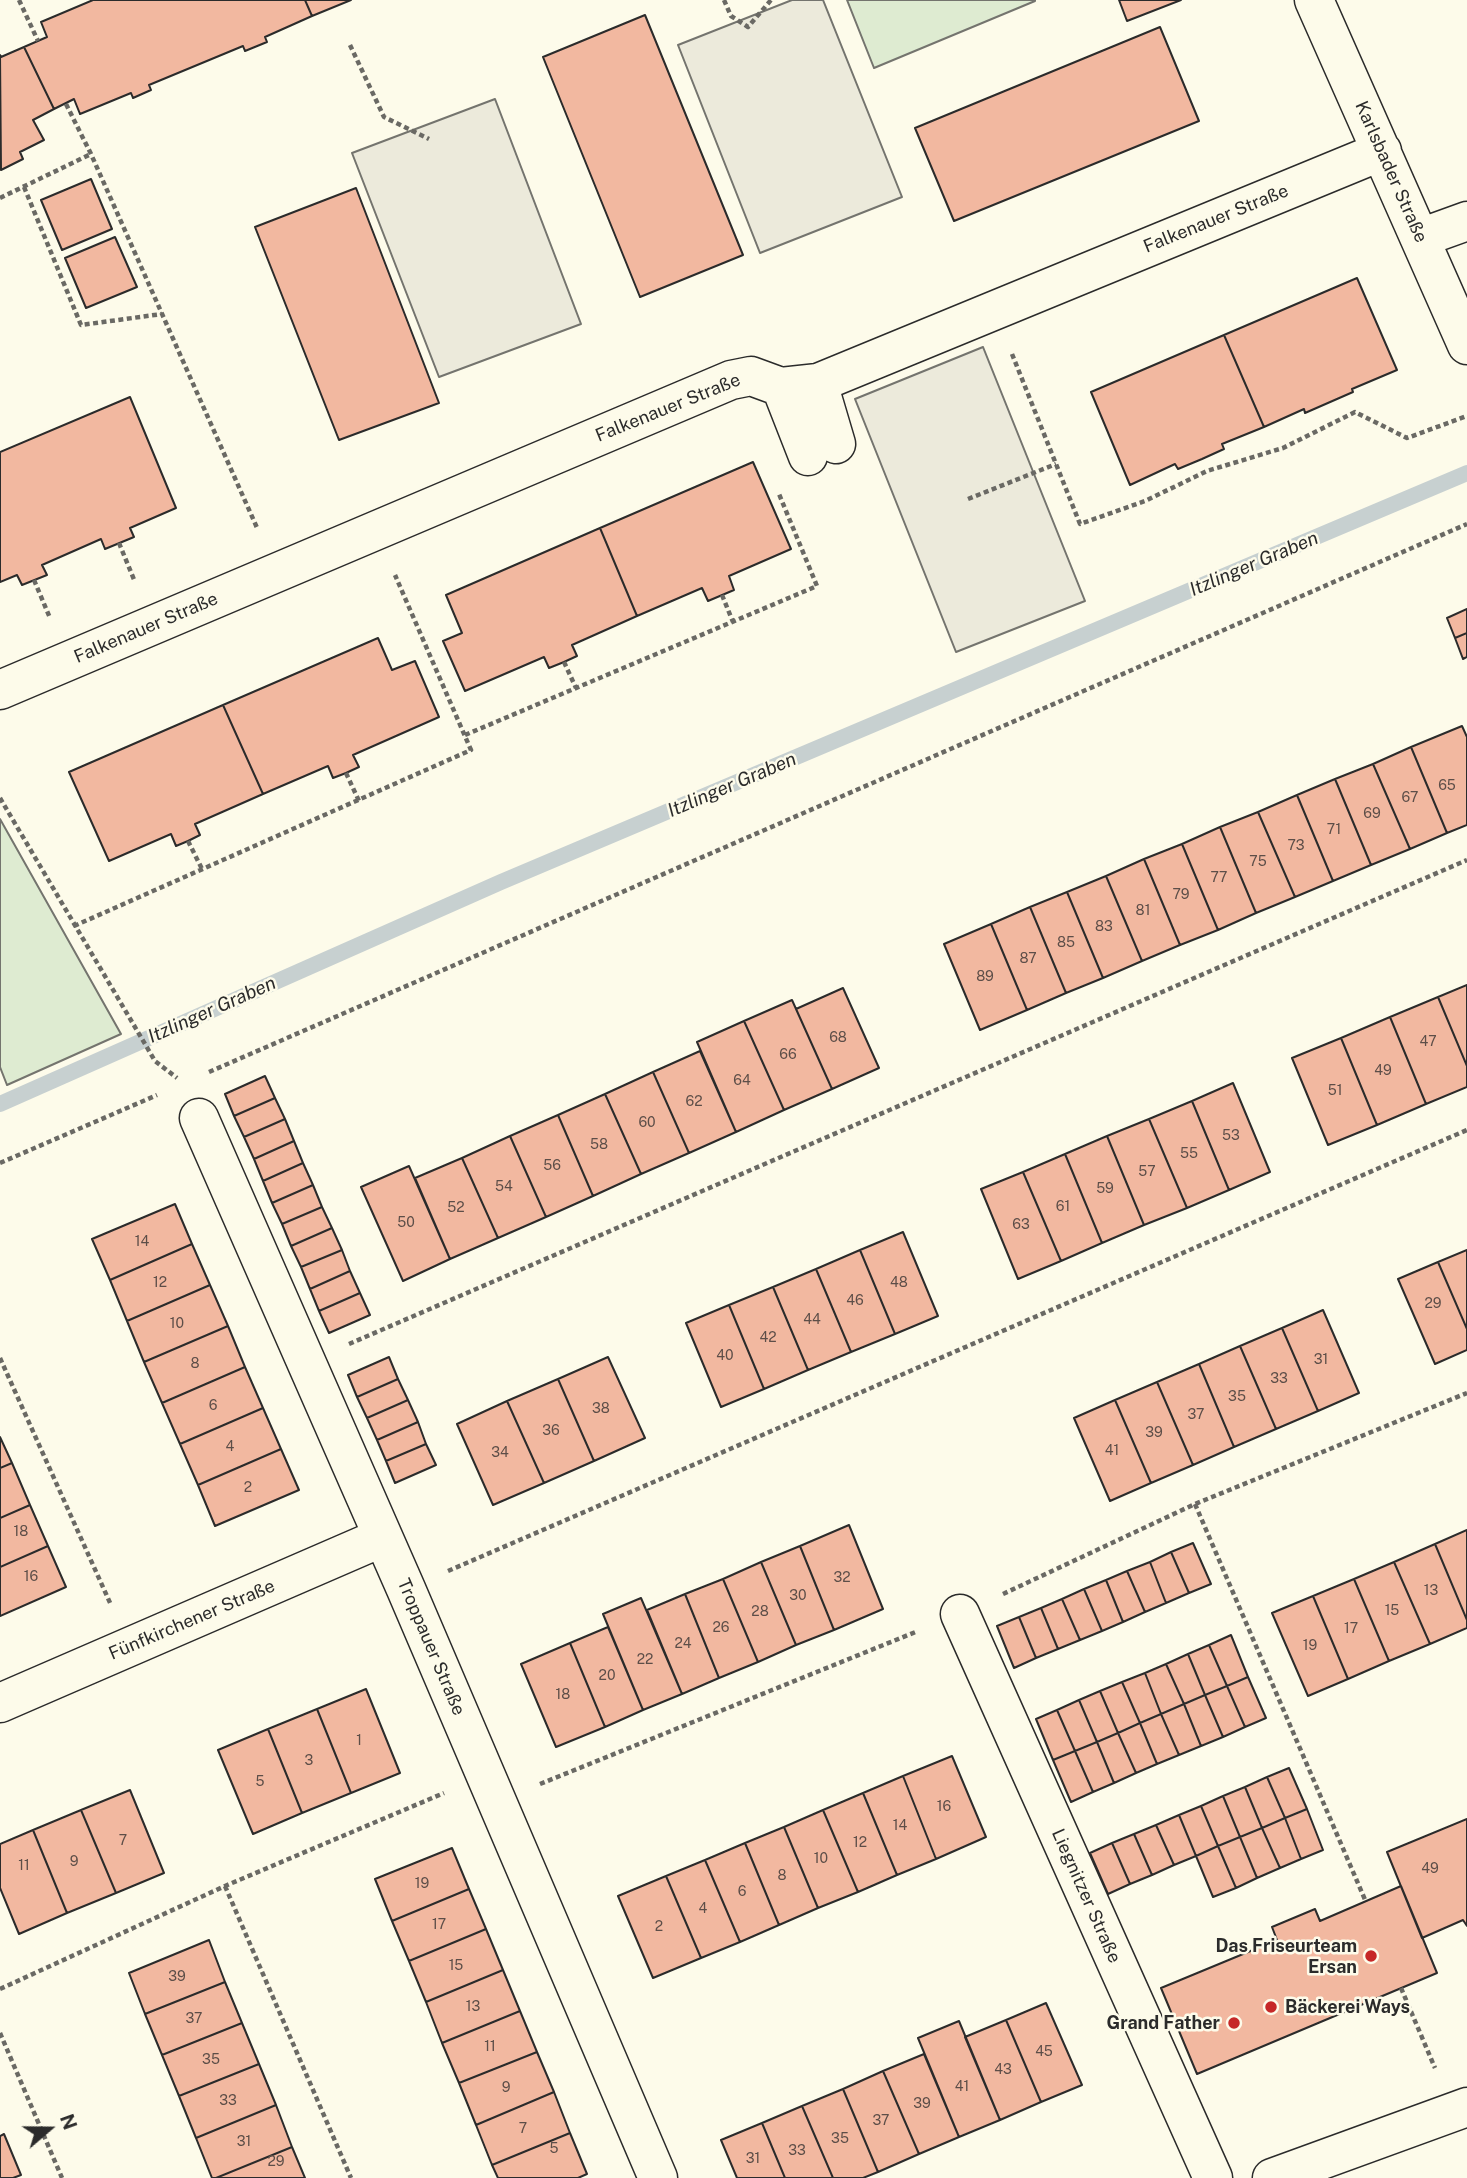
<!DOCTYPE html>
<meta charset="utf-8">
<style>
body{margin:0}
#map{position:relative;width:1467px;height:2178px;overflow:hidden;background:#fdfbea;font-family:"Public Sans",sans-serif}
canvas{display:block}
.north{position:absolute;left:14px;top:2094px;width:70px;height:70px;-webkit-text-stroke:5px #fdfbea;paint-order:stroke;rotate:70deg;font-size:19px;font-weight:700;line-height:28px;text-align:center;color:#2b2b2b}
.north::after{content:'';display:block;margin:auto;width:24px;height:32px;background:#2b2b2b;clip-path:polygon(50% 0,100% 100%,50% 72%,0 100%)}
</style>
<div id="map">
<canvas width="1467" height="2178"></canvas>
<div class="north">N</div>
</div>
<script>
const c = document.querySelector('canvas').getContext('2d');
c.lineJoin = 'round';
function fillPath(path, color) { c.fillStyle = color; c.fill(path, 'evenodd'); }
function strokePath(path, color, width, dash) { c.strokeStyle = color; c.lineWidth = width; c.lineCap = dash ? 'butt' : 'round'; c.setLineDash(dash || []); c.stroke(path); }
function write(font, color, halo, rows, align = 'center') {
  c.font = font + ' "Public Sans",sans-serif'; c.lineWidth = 5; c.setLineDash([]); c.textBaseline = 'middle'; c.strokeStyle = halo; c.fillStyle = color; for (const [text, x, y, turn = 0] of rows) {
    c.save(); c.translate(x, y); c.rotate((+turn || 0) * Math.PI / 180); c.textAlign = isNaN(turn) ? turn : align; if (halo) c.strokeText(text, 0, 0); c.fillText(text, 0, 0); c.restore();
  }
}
const green = new Path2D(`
 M 847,0 L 1035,0 L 1035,1 L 874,68 Z
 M 0,819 L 121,1034 L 7,1085 L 0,1067 Z`);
fillPath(green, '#deebd1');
strokePath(green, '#74746e', 2);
const parking = new Path2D(`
 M 792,0 L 823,0 L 902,197 L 760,253 L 678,45 Z
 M 495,99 L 581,324 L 439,377 L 352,153 Z
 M 983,347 L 1085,601 L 956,652 L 855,399 Z`);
fillPath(parking, '#eceadb');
strokePath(parking, '#74746e', 2);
strokePath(new Path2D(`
 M 0,1104 L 501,882 L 1467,473`), '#c7d0d0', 16);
const building = new Path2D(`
 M 93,0 L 305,0 L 312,16 L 265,37 L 267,42 L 245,51 L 243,46 L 149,85 L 151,90 L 133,98 L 131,93 L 80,114 L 74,99 L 54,109 L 24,47 L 47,37 L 41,22 Z
 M 305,0 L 351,0 L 312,16 Z
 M 1119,0 L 1181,0 L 1127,21 Z
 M 645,15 L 743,255 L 640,297 L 543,57 Z
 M 1160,27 L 1199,121 L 954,221 L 915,128 Z
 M 24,47 L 54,109 L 33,120 L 44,140 L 20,152 L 23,159 L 1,170 L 0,55 L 1,57 Z
 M 91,179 L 112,229 L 62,250 L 41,200 Z
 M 356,188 L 439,403 L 339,440 L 255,227 Z
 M 115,237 L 137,287 L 86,308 L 65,258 Z
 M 1357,278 L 1397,370 L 1352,389 L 1353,392 L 1305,413 L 1304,409 L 1264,427 L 1224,335 Z
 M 1224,335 L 1264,427 L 1222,444 L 1224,449 L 1202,459 L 1178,469 L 1175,464 L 1130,485 L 1091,392 Z
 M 130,397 L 176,508 L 130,528 L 134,537 L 105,549 L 101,539 L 42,565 L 47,575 L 22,585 L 17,575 L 0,582 L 0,452 Z
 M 753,462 L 791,549 L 729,576 L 734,590 L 708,601 L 702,588 L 637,616 L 600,528 Z
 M 600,528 L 637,616 L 572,645 L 577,656 L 564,662 L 549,668 L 544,657 L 465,691 L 443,641 L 462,633 L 446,595 Z
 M 1467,609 L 1467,633 L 1455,638 L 1447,618 Z
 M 1467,633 L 1467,657 L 1463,659 L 1455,638 Z
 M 378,638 L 392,670 L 415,661 L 439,717 L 353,755 L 359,767 L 346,773 L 333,778 L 328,766 L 263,794 L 223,705 Z
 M 223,705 L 263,794 L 195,824 L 200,835 L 188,841 L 176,846 L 171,834 L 109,861 L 69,772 Z
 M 1462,726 L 1467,737 L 1467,825 L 1447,833 L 1411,747 Z
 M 1411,747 L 1447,833 L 1410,849 L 1373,764 Z
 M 1373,764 L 1410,849 L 1371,865 L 1335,779 Z
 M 1335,779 L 1371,865 L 1333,881 L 1297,795 Z
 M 1297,795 L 1333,881 L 1295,897 L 1258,812 Z
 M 1258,812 L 1295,897 L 1256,913 L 1220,827 Z
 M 1220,827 L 1256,913 L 1218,930 L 1182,844 Z
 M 1182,844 L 1218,930 L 1180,945 L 1144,859 Z
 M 1144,859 L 1180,945 L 1142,961 L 1106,876 Z
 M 1106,876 L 1142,961 L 1103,978 L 1067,892 Z
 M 1067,892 L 1103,978 L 1066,993 L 1030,907 Z
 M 1030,907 L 1066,993 L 1027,1010 L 991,924 Z
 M 991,924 L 1027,1010 L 980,1030 L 944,944 Z
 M 1467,985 L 1467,1066 L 1438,997 Z
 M 843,988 L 879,1068 L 832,1089 L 796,1009 Z
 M 1438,997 L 1467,1066 L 1467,1087 L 1426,1104 L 1390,1017 Z
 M 792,1000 L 832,1089 L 784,1110 L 744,1021 Z
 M 1390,1017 L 1426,1104 L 1377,1125 L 1341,1038 Z
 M 744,1021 L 784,1110 L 736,1132 L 697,1042 Z
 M 1341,1038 L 1377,1125 L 1328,1145 L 1292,1058 Z
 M 700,1051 L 736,1132 L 689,1153 L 653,1072 Z
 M 653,1072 L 689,1153 L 641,1174 L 605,1094 Z
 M 265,1076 L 275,1098 L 234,1116 L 225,1094 Z
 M 1233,1083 L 1270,1172 L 1229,1190 L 1192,1101 Z
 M 605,1094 L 641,1174 L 593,1196 L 558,1115 Z
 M 275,1098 L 285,1119 L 244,1137 L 234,1116 Z
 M 1192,1101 L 1229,1190 L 1187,1208 L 1149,1119 Z
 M 558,1115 L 593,1196 L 546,1217 L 510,1136 Z
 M 285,1119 L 294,1141 L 254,1159 L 244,1137 Z
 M 1149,1119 L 1187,1208 L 1144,1225 L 1107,1136 Z
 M 510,1136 L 546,1217 L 498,1238 L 462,1158 Z
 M 1107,1136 L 1144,1225 L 1102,1243 L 1065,1154 Z
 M 294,1141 L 303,1163 L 263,1181 L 254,1159 Z
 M 1065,1154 L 1102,1243 L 1061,1261 L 1023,1172 Z
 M 462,1158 L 498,1238 L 450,1259 L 415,1178 Z
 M 303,1163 L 313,1185 L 272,1203 L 263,1181 Z
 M 409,1166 L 450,1259 L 403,1281 L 361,1187 Z
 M 1023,1172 L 1061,1261 L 1018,1279 L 981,1189 Z
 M 313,1185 L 322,1207 L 282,1224 L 272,1203 Z
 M 175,1204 L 192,1244 L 110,1280 L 92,1239 Z
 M 322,1207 L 332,1228 L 291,1246 L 282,1224 Z
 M 332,1228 L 342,1250 L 301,1267 L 291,1246 Z
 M 903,1232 L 938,1316 L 895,1334 L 860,1250 Z
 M 192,1244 L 210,1285 L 127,1321 L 110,1280 Z
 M 342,1250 L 350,1271 L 310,1289 L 301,1267 Z
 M 860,1250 L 895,1334 L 851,1352 L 816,1269 Z
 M 1467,1250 L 1467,1329 L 1438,1262 Z
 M 1438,1262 L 1467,1329 L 1467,1350 L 1435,1364 L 1398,1279 Z
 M 816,1269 L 851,1352 L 808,1370 L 773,1287 Z
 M 350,1271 L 360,1293 L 319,1311 L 310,1289 Z
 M 210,1285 L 228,1326 L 144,1362 L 127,1321 Z
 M 773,1287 L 808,1370 L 764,1389 L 729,1305 Z
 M 360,1293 L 370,1315 L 329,1333 L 319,1311 Z
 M 729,1305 L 764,1389 L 721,1407 L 686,1323 Z
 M 1323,1310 L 1359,1393 L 1318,1411 L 1282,1328 Z
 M 228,1326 L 245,1367 L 162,1403 L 144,1362 Z
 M 1282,1328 L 1318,1411 L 1276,1429 L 1240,1346 Z
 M 1240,1346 L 1276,1429 L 1234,1447 L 1199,1364 Z
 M 389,1357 L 398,1379 L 357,1397 L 348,1375 Z
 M 608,1357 L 645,1438 L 594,1461 L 558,1379 Z
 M 1199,1364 L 1234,1447 L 1193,1465 L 1157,1382 Z
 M 245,1367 L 263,1408 L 180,1444 L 162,1403 Z
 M 398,1379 L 408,1400 L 367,1418 L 357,1397 Z
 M 558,1379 L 594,1461 L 544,1483 L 507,1401 Z
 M 1157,1382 L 1193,1465 L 1151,1483 L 1115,1400 Z
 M 408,1400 L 418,1422 L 377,1440 L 367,1418 Z
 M 1115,1400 L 1151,1483 L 1110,1501 L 1074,1418 Z
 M 507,1401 L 544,1483 L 493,1505 L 457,1424 Z
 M 263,1408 L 281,1449 L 198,1485 L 180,1444 Z
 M 418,1422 L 426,1444 L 386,1461 L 377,1440 Z
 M 0,1437 L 12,1463 L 0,1468 Z
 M 426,1444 L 436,1465 L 395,1483 L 386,1461 Z
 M 281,1449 L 299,1490 L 215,1526 L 198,1485 Z
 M 12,1463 L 30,1505 L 0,1518 L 0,1468 Z
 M 30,1505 L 48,1546 L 0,1567 L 0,1518 Z
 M 849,1525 L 883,1609 L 834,1630 L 800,1546 Z
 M 1467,1530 L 1467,1620 L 1435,1544 Z
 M 1193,1543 L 1211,1584 L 1189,1593 L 1171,1552 Z
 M 1435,1544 L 1467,1620 L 1467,1628 L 1430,1644 L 1394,1562 Z
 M 48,1546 L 66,1587 L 0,1616 L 0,1567 Z
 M 800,1546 L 834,1630 L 796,1645 L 761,1562 Z
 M 1171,1552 L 1189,1593 L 1166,1603 L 1150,1562 Z
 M 761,1562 L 796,1645 L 758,1662 L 723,1579 Z
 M 1150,1562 L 1166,1603 L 1145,1612 L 1127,1571 Z
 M 1394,1562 L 1430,1644 L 1389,1661 L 1354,1579 Z
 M 1127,1571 L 1145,1612 L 1123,1622 L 1106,1580 Z
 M 723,1579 L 758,1662 L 719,1678 L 685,1594 Z
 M 1354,1579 L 1389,1661 L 1348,1679 L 1313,1596 Z
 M 1106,1580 L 1123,1622 L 1102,1631 L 1084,1589 Z
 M 1084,1589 L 1102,1631 L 1080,1640 L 1062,1599 Z
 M 685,1594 L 719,1678 L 682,1694 L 647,1610 Z
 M 1313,1596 L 1348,1679 L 1308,1696 L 1272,1613 Z
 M 641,1598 L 682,1694 L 643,1710 L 603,1614 Z
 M 1062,1599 L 1080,1640 L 1058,1649 L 1041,1608 Z
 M 1041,1608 L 1058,1649 L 1036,1658 L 1019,1617 Z
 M 1019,1617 L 1036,1658 L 1014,1668 L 997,1626 Z
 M 608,1627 L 643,1710 L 605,1727 L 570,1643 Z
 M 1231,1635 L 1248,1677 L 1227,1686 L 1209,1645 Z
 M 570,1643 L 605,1727 L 556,1747 L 521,1664 Z
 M 1209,1645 L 1227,1686 L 1205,1695 L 1188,1654 Z
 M 1188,1654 L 1205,1695 L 1184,1704 L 1166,1664 Z
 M 1166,1664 L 1184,1704 L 1161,1714 L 1145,1673 Z
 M 1145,1673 L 1161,1714 L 1140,1723 L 1122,1682 Z
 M 1248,1677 L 1266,1718 L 1245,1727 L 1227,1686 Z
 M 1122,1682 L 1140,1723 L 1118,1733 L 1100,1691 Z
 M 1227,1686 L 1245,1727 L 1223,1737 L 1205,1695 Z
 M 366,1689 L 400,1773 L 351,1793 L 317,1709 Z
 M 1100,1691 L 1118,1733 L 1097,1742 L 1079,1700 Z
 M 1205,1695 L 1223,1737 L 1201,1746 L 1184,1704 Z
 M 1079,1700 L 1097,1742 L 1075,1751 L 1057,1710 Z
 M 1184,1704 L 1201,1746 L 1179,1755 L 1161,1714 Z
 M 317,1709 L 351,1793 L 302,1813 L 268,1729 Z
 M 1057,1710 L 1075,1751 L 1053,1760 L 1036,1719 Z
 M 1161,1714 L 1179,1755 L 1157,1764 L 1140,1723 Z
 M 1140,1723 L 1157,1764 L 1136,1773 L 1118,1733 Z
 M 268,1729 L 302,1813 L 253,1834 L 218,1750 Z
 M 1118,1733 L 1136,1773 L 1114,1783 L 1097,1742 Z
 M 1097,1742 L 1114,1783 L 1093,1792 L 1075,1751 Z
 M 1075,1751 L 1093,1792 L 1071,1802 L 1053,1760 Z
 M 952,1756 L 986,1837 L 936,1859 L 903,1776 Z
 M 1289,1768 L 1307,1809 L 1285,1818 L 1267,1777 Z
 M 903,1776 L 936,1859 L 897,1875 L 863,1793 Z
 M 1267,1777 L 1285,1818 L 1262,1828 L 1245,1787 Z
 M 1245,1787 L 1262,1828 L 1240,1837 L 1223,1796 Z
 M 130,1790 L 164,1873 L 116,1893 L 81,1810 Z
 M 863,1793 L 897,1875 L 858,1892 L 823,1810 Z
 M 1223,1796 L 1240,1837 L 1218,1846 L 1201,1806 Z
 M 1201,1806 L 1218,1846 L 1196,1856 L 1179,1815 Z
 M 1307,1809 L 1323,1850 L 1301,1859 L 1285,1818 Z
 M 81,1810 L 116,1893 L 67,1913 L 33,1830 Z
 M 823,1810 L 858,1892 L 818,1908 L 784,1827 Z
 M 1179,1815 L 1196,1856 L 1174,1865 L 1156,1825 Z
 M 1285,1818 L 1301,1859 L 1280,1868 L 1262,1828 Z
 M 1467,1819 L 1467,1926 L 1463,1920 L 1422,1938 L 1387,1852 Z
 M 1156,1825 L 1174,1865 L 1152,1875 L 1134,1834 Z
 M 784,1827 L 818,1908 L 779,1925 L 745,1843 Z
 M 1262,1828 L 1280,1868 L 1257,1878 L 1240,1837 Z
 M 33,1830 L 67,1913 L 19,1934 L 0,1888 L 0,1844 Z
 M 1134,1834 L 1152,1875 L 1130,1884 L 1112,1843 Z
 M 1240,1837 L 1257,1878 L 1236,1888 L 1218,1846 Z
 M 745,1843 L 779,1925 L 740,1942 L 705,1860 Z
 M 1112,1843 L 1130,1884 L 1108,1894 L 1090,1853 Z
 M 1218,1846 L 1236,1888 L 1213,1897 L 1196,1856 Z
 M 452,1848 L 469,1889 L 392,1921 L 375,1879 Z
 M 705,1860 L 740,1942 L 701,1958 L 666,1876 Z
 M 666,1876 L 701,1958 L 653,1978 L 618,1896 Z
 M 1401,1886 L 1437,1973 L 1197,2074 L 1161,1988 L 1277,1940 L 1272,1927 L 1315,1909 L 1320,1921 Z
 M 469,1889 L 486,1929 L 409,1961 L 392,1921 Z
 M 486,1929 L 503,1970 L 426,2002 L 409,1961 Z
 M 209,1940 L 225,1982 L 145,2014 L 129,1973 Z
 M 503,1970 L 520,2011 L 442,2043 L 426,2002 Z
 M 225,1982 L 242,2023 L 162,2055 L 145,2014 Z
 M 1046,2003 L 1082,2085 L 1041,2102 L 1006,2020 Z
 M 520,2011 L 537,2052 L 459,2083 L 442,2043 Z
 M 1006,2020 L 1041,2102 L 1000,2120 L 965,2037 Z
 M 959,2021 L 1000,2120 L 959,2137 L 918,2038 Z
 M 242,2023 L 259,2064 L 179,2096 L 162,2055 Z
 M 537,2052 L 554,2092 L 476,2125 L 459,2083 Z
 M 924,2054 L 959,2137 L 919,2154 L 883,2071 Z
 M 259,2064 L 276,2105 L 196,2138 L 179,2096 Z
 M 883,2071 L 919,2154 L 878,2172 L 843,2089 Z
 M 843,2089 L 878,2172 L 863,2178 L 833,2178 L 802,2106 Z
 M 554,2092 L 570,2133 L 492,2165 L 476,2125 Z
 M 276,2105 L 292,2147 L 216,2178 L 212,2178 L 196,2138 Z
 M 802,2106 L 833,2178 L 785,2178 L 762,2123 Z
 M 762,2123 L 785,2178 L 737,2178 L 721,2140 Z
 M 570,2133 L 587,2174 L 578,2178 L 498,2178 L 492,2165 Z
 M 4,2134 L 21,2175 L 13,2178 L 0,2178 L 0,2136 Z
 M 292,2147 L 305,2178 L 216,2178 Z`);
fillPath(building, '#f2b8a0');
strokePath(building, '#2b2b2b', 2);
const minor = new Path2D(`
 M 1314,0 L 1467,345
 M 1420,238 L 1467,221
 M 818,383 L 836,444
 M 781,387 L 808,456
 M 0,690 L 731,380 L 751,376 L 781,387 L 818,383 L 1382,151
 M 199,1118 L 406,1589 L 658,2178
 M 960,1614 L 1213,2178
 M 0,1703 L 383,1537
 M 1272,2178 L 1467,2107`);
strokePath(minor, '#2b2b2b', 41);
strokePath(new Path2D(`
 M 19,0 L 38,41
 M 724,0 L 731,16 L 748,27 L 771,0
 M 350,45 L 384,117 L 429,139
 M 66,104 L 91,154 L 258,530
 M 24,187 L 81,325 L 162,314
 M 0,198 L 91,154
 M 1012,354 L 1080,524 L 1145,501 L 1207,471 L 1283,448 L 1355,412 L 1407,438 L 1467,416
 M 968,499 L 1056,464
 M 119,543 L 135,582
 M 34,580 L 50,618
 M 722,595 L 733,622
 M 564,662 L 576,688
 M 465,735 L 817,586 L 779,494
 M 346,773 L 359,801
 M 0,798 L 155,1061 L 177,1078
 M 188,841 L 202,869
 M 74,926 L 471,750 L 395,575
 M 209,1072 L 1467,524
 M 0,1163 L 157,1095
 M 349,1344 L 1467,860
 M 0,1358 L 111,1605
 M 1195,1504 L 1366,1902
 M 448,1571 L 1467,1130
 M 1003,1594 L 1195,1504 L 1467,1393
 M 540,1784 L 918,1631
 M 225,1886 L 351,2178
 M 1401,1988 L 1435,2068
 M 0,1989 L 225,1886 L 444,1793
 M 0,2033 L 62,2178`), '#6a6964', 4.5, [5, 3.5]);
strokePath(minor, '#fdfbea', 38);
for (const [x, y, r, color] of [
 [1371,1956,7,"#c62828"],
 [1271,2007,7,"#c62828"],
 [1234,2023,7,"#c62828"]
]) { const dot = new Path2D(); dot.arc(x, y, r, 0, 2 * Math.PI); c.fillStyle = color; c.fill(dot); strokePath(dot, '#fdfbea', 2.5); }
write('14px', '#5d4e48', null, [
 ["65",1447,786],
 ["67",1410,798],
 ["69",1372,814],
 ["71",1334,830],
 ["73",1296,846],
 ["75",1258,862],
 ["77",1219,878],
 ["79",1181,895],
 ["81",1143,911],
 ["83",1104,927],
 ["85",1066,943],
 ["87",1028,959],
 ["89",985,977],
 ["68",838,1038],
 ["47",1428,1042],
 ["66",788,1055],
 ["49",1383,1071],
 ["64",742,1081],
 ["51",1335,1091],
 ["62",694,1102],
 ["60",647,1123],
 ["53",1231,1136],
 ["58",599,1145],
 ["55",1189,1154],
 ["56",552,1166],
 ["57",1147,1172],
 ["54",504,1187],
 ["59",1105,1189],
 ["61",1063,1207],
 ["52",456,1208],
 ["50",406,1223],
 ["63",1021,1225],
 ["14",142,1242],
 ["12",160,1283],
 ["48",899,1283],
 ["46",855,1301],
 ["29",1433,1304],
 ["44",812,1320],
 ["10",177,1324],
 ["42",768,1338],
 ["40",725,1356],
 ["31",1321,1360],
 ["8",195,1364],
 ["33",1279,1379],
 ["35",1237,1397],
 ["6",213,1406],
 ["38",601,1409],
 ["37",1196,1415],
 ["36",551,1431],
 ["39",1154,1433],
 ["4",230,1447],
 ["41",1112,1451],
 ["34",500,1453],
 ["2",248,1488],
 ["18",21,1532],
 ["16",31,1577],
 ["32",842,1578],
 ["13",1431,1591],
 ["30",798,1596],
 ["15",1392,1611],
 ["28",760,1612],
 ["26",721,1628],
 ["17",1351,1629],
 ["24",683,1644],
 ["19",1310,1646],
 ["22",645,1660],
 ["20",607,1676],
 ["18",563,1695],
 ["1",359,1741],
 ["3",309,1761],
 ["5",260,1782],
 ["16",944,1807],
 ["14",900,1826],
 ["7",123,1841],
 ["12",860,1843],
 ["10",821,1859],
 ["9",74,1862],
 ["11",24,1866],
 ["49",1430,1869],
 ["8",782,1876],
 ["19",422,1884],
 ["6",742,1892],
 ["4",703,1909],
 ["17",439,1925],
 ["2",659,1927],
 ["15",456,1966],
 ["39",177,1977],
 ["13",473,2007],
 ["37",194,2019],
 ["11",490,2047],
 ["45",1044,2052],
 ["35",211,2060],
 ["43",1003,2070],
 ["41",962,2087],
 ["9",506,2088],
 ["33",228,2101],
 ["39",922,2104],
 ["37",881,2121],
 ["7",523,2129],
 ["35",840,2139],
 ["31",244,2142],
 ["5",554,2149],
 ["33",797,2151],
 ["31",753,2159],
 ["29",276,2162]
]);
write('18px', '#2b2b2b', '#fdfbea', [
 ["Karlsbader Straße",1391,172,66],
 ["Falkenauer Straße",1216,219,-22],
 ["Falkenauer Straße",668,408,-22],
 ["Falkenauer Straße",146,628,-23],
 ["Fünfkirchener Straße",192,1620,-23],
 ["Troppauer Straße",431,1647,67],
 ["Liegnitzer Straße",1086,1896,66]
]);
write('bold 18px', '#2b2b2b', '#fdfbea', [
 ["Das Friseurteam",1357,1946],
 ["Ersan",1357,1967],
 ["Bäckerei Ways",1285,2007,"left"],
 ["Grand Father",1220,2023]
], 'right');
write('italic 19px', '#2b2b2b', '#fdfbea', [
 ["Itzlinger Graben",1254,564,-23],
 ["Itzlinger Graben",732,785,-23],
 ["Itzlinger Graben",212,1010,-24]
]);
</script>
